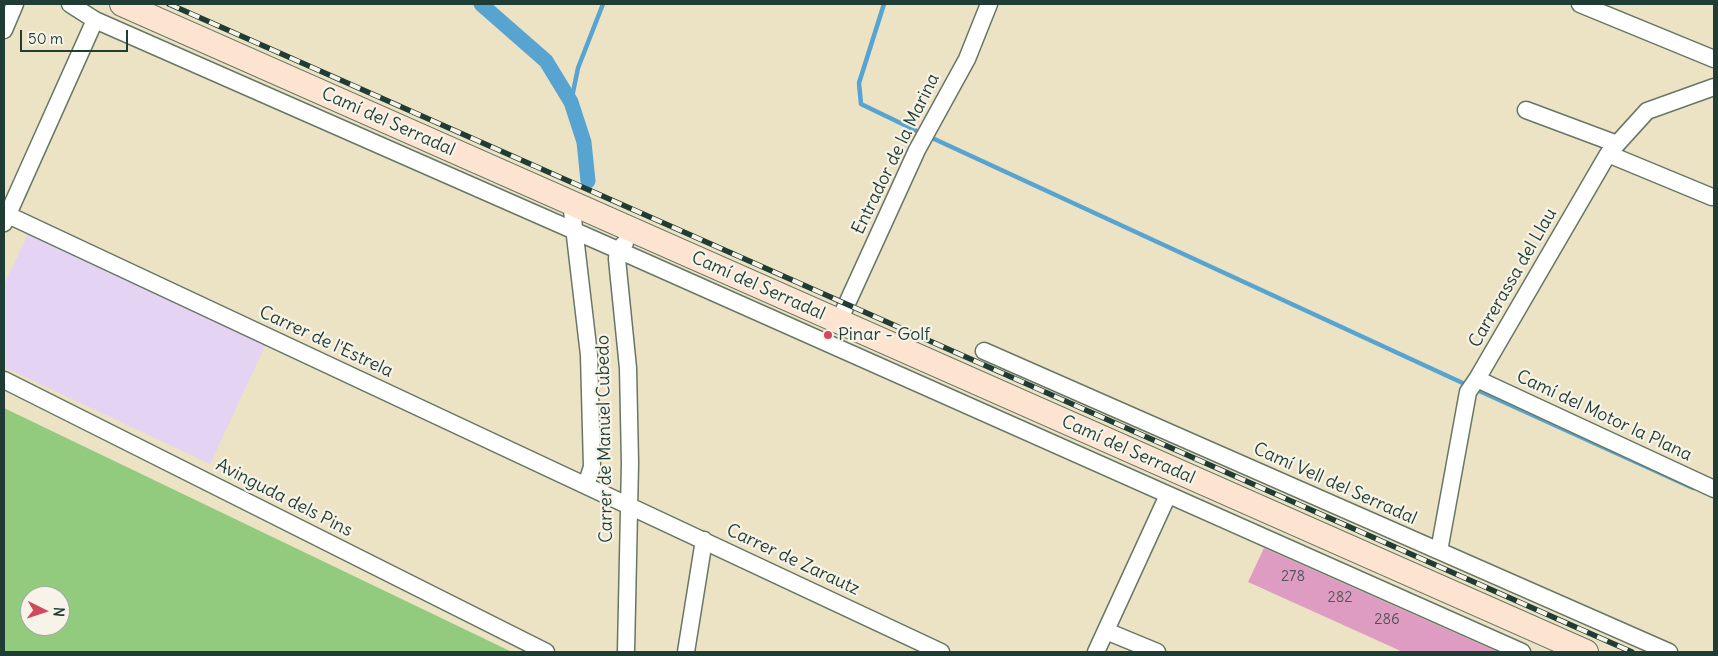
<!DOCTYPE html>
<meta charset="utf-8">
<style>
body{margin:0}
#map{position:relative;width:1718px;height:656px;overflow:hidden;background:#ece3c4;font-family:Delius,sans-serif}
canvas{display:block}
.frame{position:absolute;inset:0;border:5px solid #1f3d34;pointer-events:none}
.north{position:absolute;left:20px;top:586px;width:50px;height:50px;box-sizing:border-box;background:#f7f3e8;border:1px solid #a1aaa0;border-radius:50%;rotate:94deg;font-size:14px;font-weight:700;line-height:20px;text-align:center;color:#1f3d34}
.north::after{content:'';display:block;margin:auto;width:18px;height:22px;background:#d1495b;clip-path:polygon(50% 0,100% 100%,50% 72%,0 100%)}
.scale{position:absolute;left:20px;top:30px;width:108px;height:22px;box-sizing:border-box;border:2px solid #1f3d34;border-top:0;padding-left:6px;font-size:15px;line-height:18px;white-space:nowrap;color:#1f3d34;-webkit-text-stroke:4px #f7f3e8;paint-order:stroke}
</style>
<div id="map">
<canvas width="1718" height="656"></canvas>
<div class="frame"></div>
<div class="north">N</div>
<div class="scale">50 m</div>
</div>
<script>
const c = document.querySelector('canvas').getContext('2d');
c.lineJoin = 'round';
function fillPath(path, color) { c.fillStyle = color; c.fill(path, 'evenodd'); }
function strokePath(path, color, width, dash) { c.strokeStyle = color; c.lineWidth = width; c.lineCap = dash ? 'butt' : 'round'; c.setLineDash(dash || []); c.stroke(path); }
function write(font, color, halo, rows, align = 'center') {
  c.font = font + ' Delius,sans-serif'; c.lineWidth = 4.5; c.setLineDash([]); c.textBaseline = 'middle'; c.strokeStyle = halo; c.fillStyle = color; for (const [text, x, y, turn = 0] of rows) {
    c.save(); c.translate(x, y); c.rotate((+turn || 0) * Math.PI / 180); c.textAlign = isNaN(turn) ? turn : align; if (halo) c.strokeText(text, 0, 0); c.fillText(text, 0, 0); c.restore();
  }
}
fillPath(new Path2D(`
 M 29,232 L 266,344 L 210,464 L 4,367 L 4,285 Z`), '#e4d3f2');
fillPath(new Path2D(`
 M 4,408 L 512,652 L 4,652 ZM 30,596 L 60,596 L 60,626 L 30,626 Z`), '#93cb7e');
strokePath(new Path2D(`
 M 884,4 L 859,83 L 861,104 L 919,132
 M 571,102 L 578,68 L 603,4
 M 930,137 L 1467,385
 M 1475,389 L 1693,488`), '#58a4d1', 4.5);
strokePath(new Path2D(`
 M 481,4 L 546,61 L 571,102 L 584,142 L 588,181`), '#58a4d1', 15);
fillPath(new Path2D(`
 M 1264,548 L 1498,652 L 1403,652 L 1248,582 Z`), '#df9cc2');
const street = new Path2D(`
 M 70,4 L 95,20 L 618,250 L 1522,652
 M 1580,4 L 1714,59
 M 4,30 L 15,4
 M 1526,110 L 1617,144
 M 1608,154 L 1712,197
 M 571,202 L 589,355 L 592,467 L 586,485
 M 8,215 L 941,652
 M 4,223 L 95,20
 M 625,243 L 618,250 L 617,259 L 628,368 L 630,463 L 626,652
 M 839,321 L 917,150 L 967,59 L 989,4
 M 984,351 L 1669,652
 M 1477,379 L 1714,489
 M 4,380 L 546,652
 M 1439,551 L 1468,392 L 1477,379 L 1608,154 L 1647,111 L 1714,87
 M 1106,631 L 1157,652
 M 686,652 L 704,540
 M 1096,652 L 1168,495`);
const secondary = new Path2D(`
 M 122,4 L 1586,652`);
strokePath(street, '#677766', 19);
strokePath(secondary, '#677766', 26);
strokePath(street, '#fff', 16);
strokePath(secondary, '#fde4d0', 24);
const rail = new Path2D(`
 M 169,4 L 1632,652`);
strokePath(rail, '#1f3d34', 5.5);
strokePath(rail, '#f7f3e8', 4, [11]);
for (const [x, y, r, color] of [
 [828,335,5,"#d1495b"]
]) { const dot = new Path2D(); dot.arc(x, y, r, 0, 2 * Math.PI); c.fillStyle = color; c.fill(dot); strokePath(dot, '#f7f3e8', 2); }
write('15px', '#4f5558', null, [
 ["278",1293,577],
 ["282",1340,598],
 ["286",1387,620]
]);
write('18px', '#1f3d34', '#f7f3e8', [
 ["Camí del Serradal",388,122,24],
 ["Entrador de la Marina",896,154,-64],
 ["Carrerassa del Llau",1513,278,-60],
 ["Camí del Serradal",758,286,24],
 ["Carrer de l'Estrela",326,342,25],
 ["Camí del Motor la Plana",1604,416,25],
 ["Carrer de Manuel Cubedo",605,439,-91],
 ["Camí del Serradal",1128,450,24],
 ["Camí Vell del Serradal",1335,484,24],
 ["Avinguda dels Pins",284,498,27],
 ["Carrer de Zarautz",793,560,25]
]);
write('18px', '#1f3d34', '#f7f3e8', [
 ["Pinar - Golf",838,335]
], 'left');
</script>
